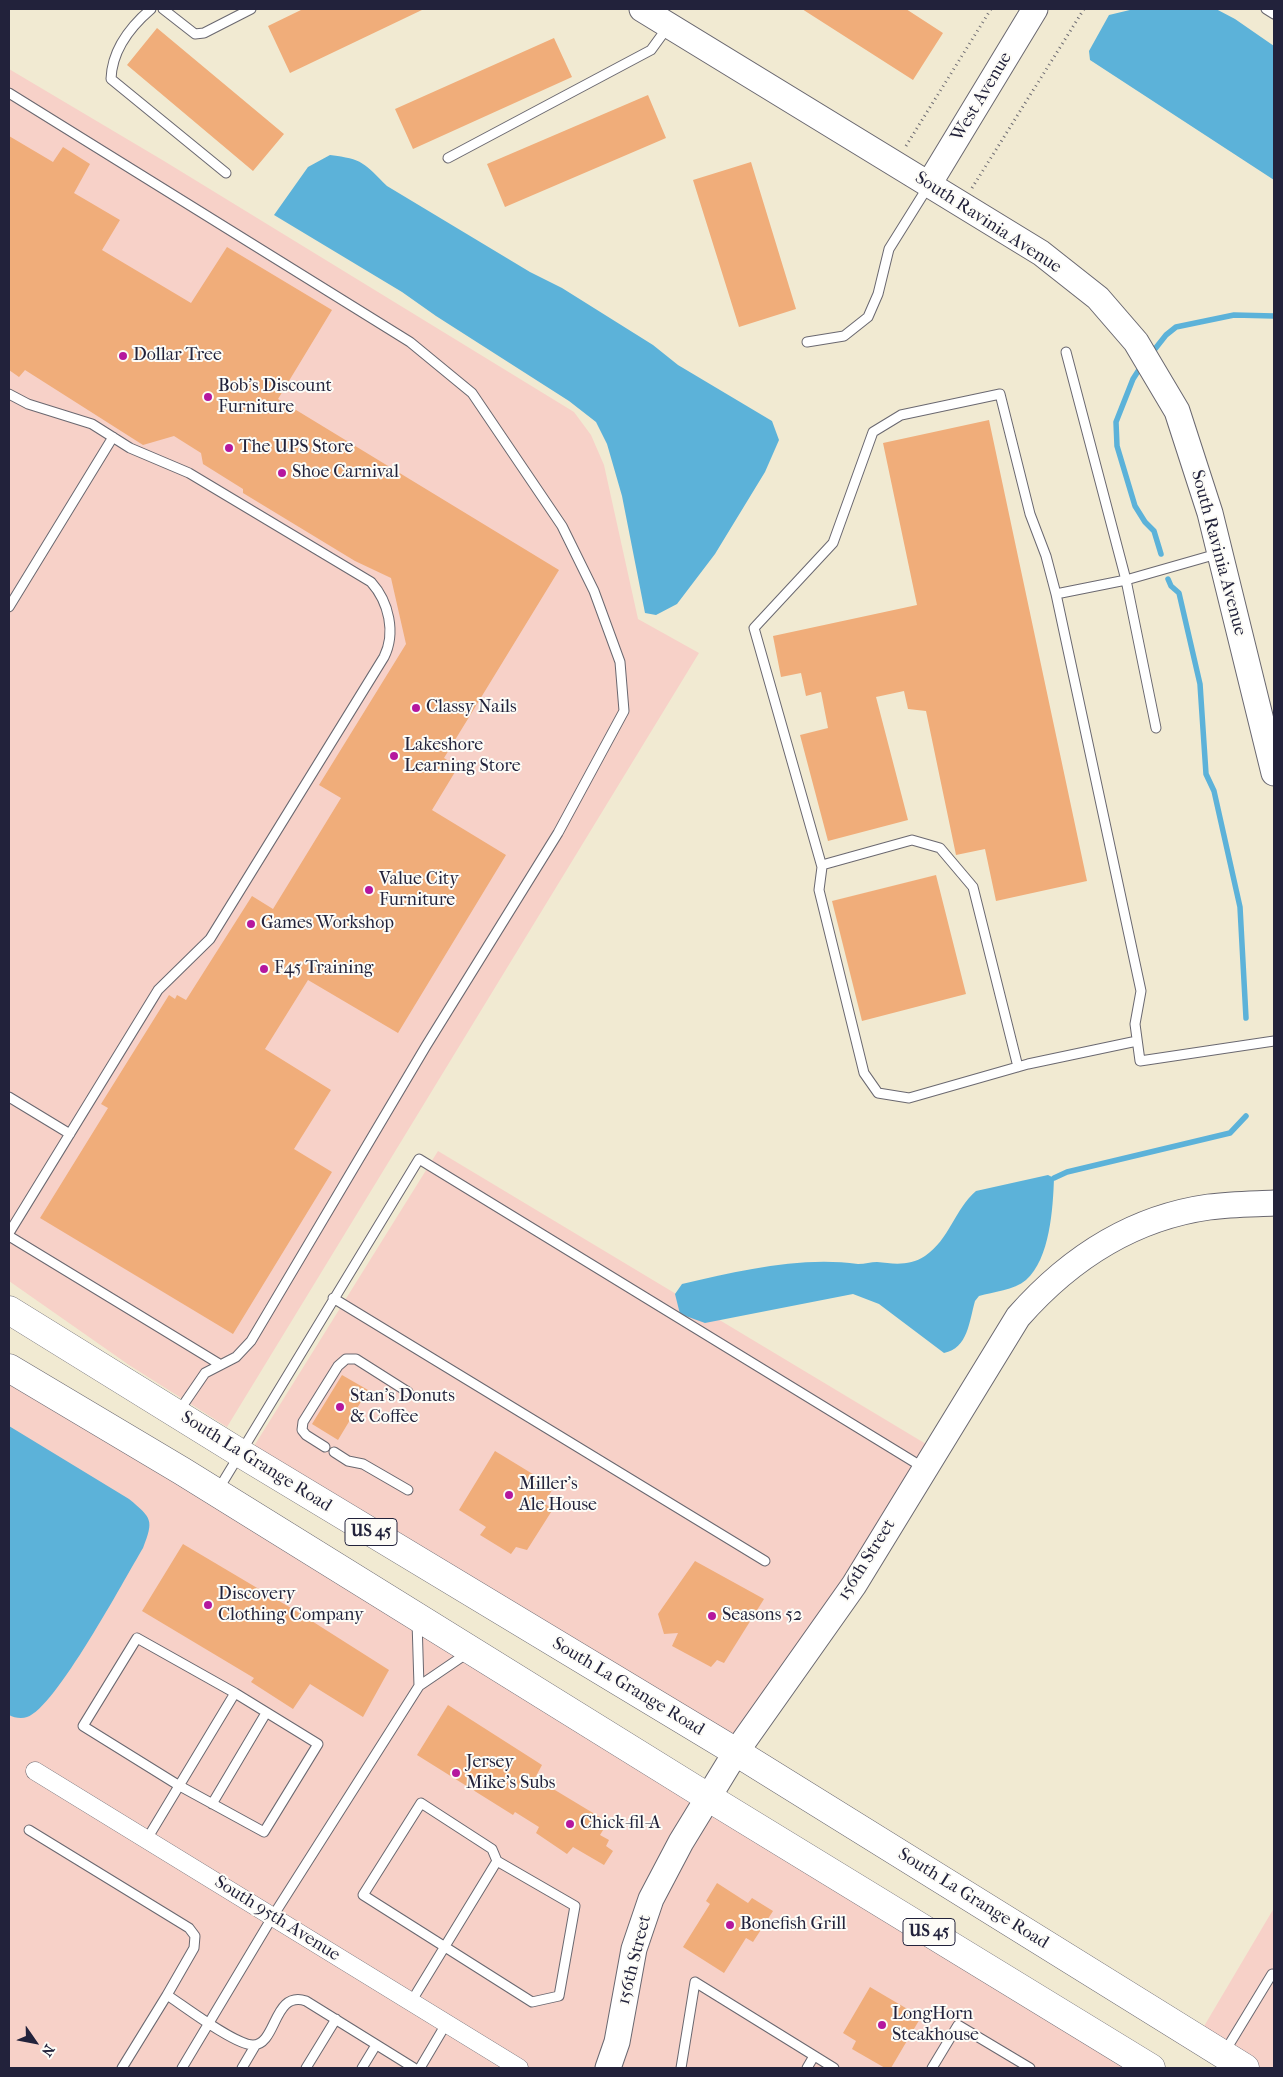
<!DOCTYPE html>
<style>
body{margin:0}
#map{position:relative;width:1283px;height:2077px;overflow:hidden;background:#f1ead2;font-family:"IM FELL French Canon",serif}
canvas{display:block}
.frame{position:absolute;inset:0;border:10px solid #22223b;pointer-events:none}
.north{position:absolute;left:10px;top:2017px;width:50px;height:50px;-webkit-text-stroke:4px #fdfcf7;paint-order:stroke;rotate:123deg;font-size:14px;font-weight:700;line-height:20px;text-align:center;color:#22223b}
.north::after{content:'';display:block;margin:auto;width:18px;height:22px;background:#22223b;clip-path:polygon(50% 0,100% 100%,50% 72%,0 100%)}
</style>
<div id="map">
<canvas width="1283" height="2077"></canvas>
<div class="frame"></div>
<div class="north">N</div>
</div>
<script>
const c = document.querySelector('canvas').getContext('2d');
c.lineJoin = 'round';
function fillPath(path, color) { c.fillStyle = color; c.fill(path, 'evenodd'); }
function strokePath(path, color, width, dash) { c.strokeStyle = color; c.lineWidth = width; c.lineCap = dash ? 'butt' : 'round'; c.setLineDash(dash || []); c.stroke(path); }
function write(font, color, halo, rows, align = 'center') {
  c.font = font + ' "IM FELL French Canon",serif'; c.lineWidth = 4; c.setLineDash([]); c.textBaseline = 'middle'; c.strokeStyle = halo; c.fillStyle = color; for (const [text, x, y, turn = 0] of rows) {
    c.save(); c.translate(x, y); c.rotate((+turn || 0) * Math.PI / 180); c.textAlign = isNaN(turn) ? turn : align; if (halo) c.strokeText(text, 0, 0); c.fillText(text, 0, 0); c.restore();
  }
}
fillPath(new Path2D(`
 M 9,69 L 164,161 L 574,412 L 591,435 L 604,465 L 638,619 L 699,653 L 227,1427 L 129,1365 L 9,1281 Z
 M 438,1151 L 926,1444 L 843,1583 L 732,1736 L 251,1451 Z
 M 9,1373 L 1139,2068 L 9,2068 Z
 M 1274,1908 L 1274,2068 L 1257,2068 L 1200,2033 Z`), '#f7d1c8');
fillPath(new Path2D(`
 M 1134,9 L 1216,9 L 1235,19 L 1274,46 L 1274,180 L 1090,60 L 1089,51 L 1109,15 Z
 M 330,155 C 363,159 364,163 387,186 L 530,272 L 562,288 L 653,345 L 678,365 L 772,421 L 779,440 L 765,472 L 715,554 L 677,604 L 656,615 L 645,613 L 622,496 L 607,444 L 596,422 L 569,401 L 436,316 L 402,292 L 274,215 L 308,167 Z
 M 1048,1175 L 1054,1178 C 1053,1208 1050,1259 1026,1280 C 1014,1290 993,1292 979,1296 L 975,1301 C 969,1322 968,1348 944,1353 L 879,1304 L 853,1294 L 705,1323 L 680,1314 L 675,1294 L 682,1284 C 739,1271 800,1256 858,1264 C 865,1264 871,1262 877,1262 C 894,1264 910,1266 925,1256 C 949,1240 955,1209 976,1191 Z
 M 9,1426 L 129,1499 C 152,1518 154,1520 143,1548 C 125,1578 55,1709 27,1717 C 22,1719 14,1718 9,1715 Z`), '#5cb2d9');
strokePath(new Path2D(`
 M 1151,354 L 1166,335 L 1176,327 L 1234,315 L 1274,316
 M 1142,365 L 1133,379 L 1116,422 L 1117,446 L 1135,506 L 1145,522 L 1154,531 L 1161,554
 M 1168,579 L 1171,586 L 1179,593 L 1200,684 L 1206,774 L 1214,791 L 1240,907 L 1246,1018
 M 1054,1178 L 1067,1172 L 1230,1133 L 1246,1116`), '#5cb2d9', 5.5);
fillPath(new Path2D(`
 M 303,9 L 424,9 L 290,73 L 268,26 Z
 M 802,9 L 906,9 L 943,33 L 913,80 Z
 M 157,28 L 284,134 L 253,171 L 127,65 Z
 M 554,38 L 572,77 L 413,149 L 395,109 Z
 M 648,95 L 666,138 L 505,207 L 487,164 Z
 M 9,136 L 53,162 L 63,147 L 90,164 L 74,193 L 120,220 L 102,250 L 191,303 L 227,247 L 332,310 L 278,399 L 559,570 L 444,758 L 458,767 L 432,810 L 506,855 L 398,1033 L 308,980 L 265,1049 L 331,1090 L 294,1149 L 332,1172 L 233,1334 L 40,1218 L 108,1108 L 101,1104 L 169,995 L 175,999 L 177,995 L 186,1000 L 252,896 L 273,909 L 341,798 L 319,785 L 406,644 L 391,578 L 355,561 L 243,493 L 243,489 L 203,464 L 201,453 L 174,436 L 143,445 L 25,370 L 19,377 L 9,370 Z
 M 751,162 L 796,309 L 739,327 L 693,180 Z
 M 989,420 L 1087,881 L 996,901 L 985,849 L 956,855 L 926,711 L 908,709 L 904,691 L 876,697 L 908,820 L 828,841 L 800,735 L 828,728 L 821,692 L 806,696 L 801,673 L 781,677 L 773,636 L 917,605 L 883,443 Z
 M 936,875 L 966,994 L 862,1021 L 832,901 Z
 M 342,1375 L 368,1390 L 338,1440 L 312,1424 Z
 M 495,1451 L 554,1487 L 544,1503 L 553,1509 L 527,1550 L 516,1547 L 511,1554 L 480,1535 L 486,1527 L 459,1510 Z
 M 183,1544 L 296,1611 L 389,1670 L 363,1717 L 310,1684 L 293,1709 L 251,1682 L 254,1678 L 142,1611 Z
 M 695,1561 L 764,1599 L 724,1663 L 717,1660 L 711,1667 L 672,1646 L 678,1633 L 664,1634 L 658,1614 Z
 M 448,1705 L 542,1765 L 535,1778 L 608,1822 L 600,1835 L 609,1840 L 606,1846 L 613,1851 L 604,1865 L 573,1847 L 567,1854 L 536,1833 L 539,1827 L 515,1812 L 513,1815 L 417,1755 Z
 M 717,1883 L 748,1903 L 752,1898 L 773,1911 L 753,1942 L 746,1938 L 724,1973 L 683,1947 L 710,1904 L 706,1901 Z
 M 870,1987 L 921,2017 L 891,2068 L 885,2068 L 852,2049 L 856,2041 L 843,2033 Z`), '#f0ad7a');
const lane = new Path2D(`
 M 151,9 C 130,27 112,50 111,79 L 226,173
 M 163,9 L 195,34 L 204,33 L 251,9
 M 1266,9 L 1274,14
 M 9,93 L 410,342 L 472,393 L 562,526 L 594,591 L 620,662 L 624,711 L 558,833 L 426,1046 L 251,1341 L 236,1357 L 205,1373 L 179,1411
 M 448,158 L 651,50 L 667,28
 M 807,342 L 844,336 L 868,317 L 878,294 L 889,249 L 929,185
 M 1066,352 L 1126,580 L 1217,554
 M 9,394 L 28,404 L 92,424 L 130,448 L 189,473 L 371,582 C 389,602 396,633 384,657 L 210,939 L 158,990 L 9,1233
 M 1056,594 L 1046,556 L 1030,514 L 1000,394 L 901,415 L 873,432 L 833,543 L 754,628 L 822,867 L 819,890 L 864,1073 L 878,1093 L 909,1098 L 1028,1064 L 1137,1041
 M 9,607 L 113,437
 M 1156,728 L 1126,580 L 1056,594 L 1141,991 L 1135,1024 L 1140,1061 L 1274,1041
 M 822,865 L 912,840 L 940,848 L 973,887 L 1018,1067
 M 9,1097 L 70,1134
 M 9,1236 L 221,1365
 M 333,1298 L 765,1561
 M 325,1447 L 306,1435 L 302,1430 L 303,1422 L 338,1366 L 346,1359 L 356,1359 L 408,1392
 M 334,1452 L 348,1461 L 363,1464 L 408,1490
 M 218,1490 L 419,1159 L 924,1468
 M 417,1621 L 419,1686
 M 212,1804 L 266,1713
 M 29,1830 L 189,1928 L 195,1936 L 194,1948 L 167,1995 C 184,2006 235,2045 253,2045 C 277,2045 273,1990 306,2001 L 414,2068
 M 147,1839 L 235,1693 L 137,1638 L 83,1726 L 178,1785 L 264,1832 L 318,1744 L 235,1693
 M 411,2002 L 497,1861 L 575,1906 L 559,1996 L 532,2002 L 363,1895 L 421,1803 L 492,1849 L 497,1861
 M 1224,2053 L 1272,1974
 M 122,2068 L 167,1995
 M 182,2068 L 273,1916 L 419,1686 L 469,1652
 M 242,2068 L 255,2046
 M 306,2068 L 336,2019
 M 362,2068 L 376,2045
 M 420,2068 L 446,2024
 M 681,2068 L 695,1982 L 834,2068
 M 807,2068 L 814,2056
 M 932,2068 L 958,2025 L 1030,2068`);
const street = new Path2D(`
 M 35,1771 L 519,2068`);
const secondary = new Path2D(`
 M 642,9 L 1041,253 L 1098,298 L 1136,342 L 1177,411 L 1210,513 L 1274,773
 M 929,184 L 1035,9
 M 608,2068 L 617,2042 L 634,1949 L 651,1899 L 681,1842 L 736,1752 L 854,1585 L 1018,1317 C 1069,1259 1131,1218 1209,1207 C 1231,1204 1253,1204 1274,1203`);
const highway = new Path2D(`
 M 9,1310 L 240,1453 L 736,1752 L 1245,2068
 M 9,1368 L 182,1471 L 706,1796 L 1151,2068`);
strokePath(lane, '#6a6870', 11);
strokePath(street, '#6a6870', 19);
strokePath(secondary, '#6a6870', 27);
strokePath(highway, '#6a6870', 29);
strokePath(new Path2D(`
 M 906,146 L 991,9
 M 972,188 L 1084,9`), '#6a6870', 3, [1, 4]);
strokePath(lane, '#fff', 9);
strokePath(street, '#fff', 18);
strokePath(secondary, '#fff', 25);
strokePath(highway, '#fff', 28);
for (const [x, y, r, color] of [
 [123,356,5,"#b5179e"],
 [208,397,5,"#b5179e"],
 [229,448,5,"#b5179e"],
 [282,473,5,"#b5179e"],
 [416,708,5,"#b5179e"],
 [394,756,5,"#b5179e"],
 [369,890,5,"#b5179e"],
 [251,924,5,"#b5179e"],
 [264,969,5,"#b5179e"],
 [340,1407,5,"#b5179e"],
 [509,1495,5,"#b5179e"],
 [208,1605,5,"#b5179e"],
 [712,1616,5,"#b5179e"],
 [456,1773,5,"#b5179e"],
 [570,1824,5,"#b5179e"],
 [730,1925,5,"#b5179e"],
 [882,2025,5,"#b5179e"]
]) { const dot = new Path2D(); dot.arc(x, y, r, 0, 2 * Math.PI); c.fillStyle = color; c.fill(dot); strokePath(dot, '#fdfcf7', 2); }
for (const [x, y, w] of [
 [371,1532,52],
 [929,1932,52]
]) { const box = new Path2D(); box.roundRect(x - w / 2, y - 13.5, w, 27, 4); c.fillStyle = '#fdfcf7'; c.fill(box); strokePath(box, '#22223b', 1); }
write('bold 16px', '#22223b', null, [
 ["US 45",371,1532],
 ["US 45",929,1932]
]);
write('18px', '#22223b', '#fdfcf7', [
 ["West Avenue",982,97,-59],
 ["South Ravinia Avenue",988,223,33],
 ["South Ravinia Avenue",1218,553,75],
 ["South La Grange Road",256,1462,32],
 ["156th Street",867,1560,-58],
 ["South La Grange Road",628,1687,31],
 ["South La Grange Road",973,1899,32],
 ["South 95th Avenue",277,1919,32],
 ["156th Street",635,1960,-76]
]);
write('18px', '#22223b', '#fdfcf7', [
 ["Dollar Tree",133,356],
 ["Bob's Discount",218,387],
 ["Furniture",218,408],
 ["The UPS Store",239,448],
 ["Shoe Carnival",292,473],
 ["Classy Nails",426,708],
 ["Lakeshore",404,746],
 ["Learning Store",404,767],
 ["Value City",379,880],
 ["Furniture",379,901],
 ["Games Workshop",261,924],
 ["F45 Training",274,969],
 ["Stan's Donuts",350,1397],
 ["& Coffee",350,1418],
 ["Miller's",519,1485],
 ["Ale House",519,1506],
 ["Discovery",218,1595],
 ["Clothing Company",218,1616],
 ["Seasons 52",722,1616],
 ["Jersey",466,1763],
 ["Mike's Subs",466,1784],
 ["Chick-fil-A",580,1824],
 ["Bonefish Grill",740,1925],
 ["LongHorn",892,2015],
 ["Steakhouse",892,2036]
], 'left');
</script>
